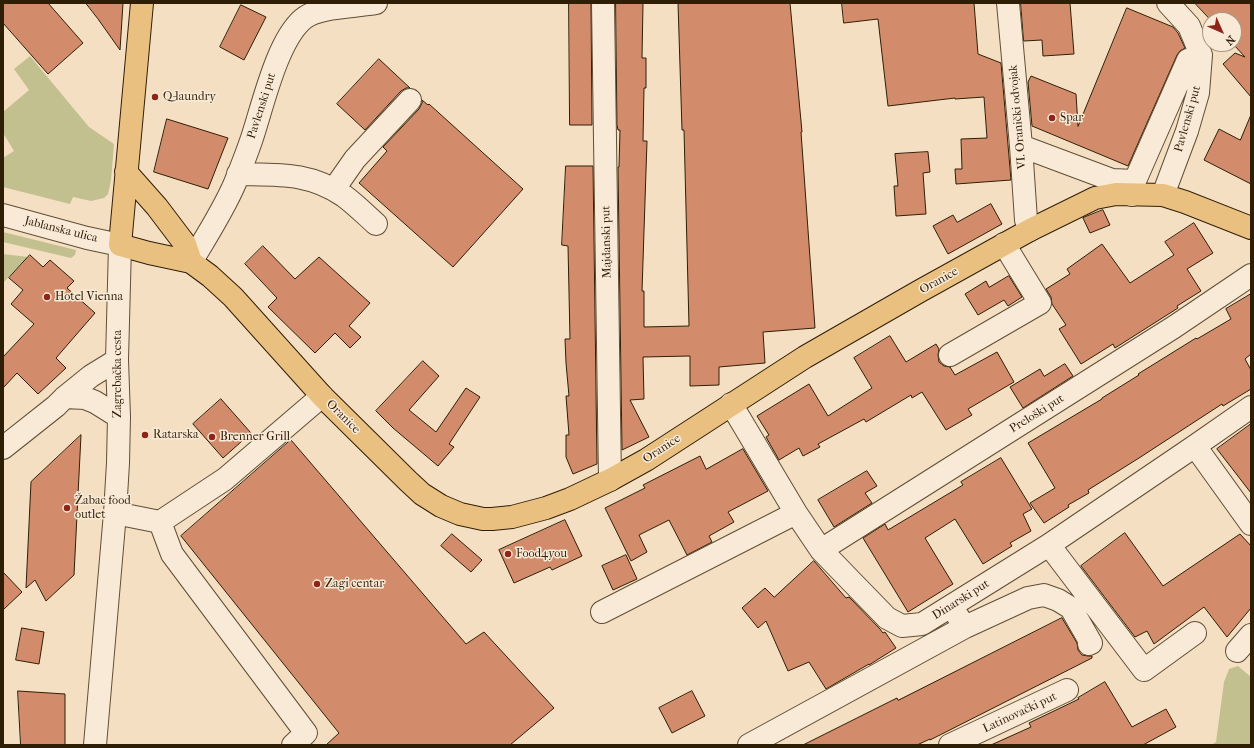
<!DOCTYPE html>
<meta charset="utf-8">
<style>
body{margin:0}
#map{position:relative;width:1254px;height:748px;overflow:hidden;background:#f4dfc2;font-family:"IM FELL French Canon",serif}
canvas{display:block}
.frame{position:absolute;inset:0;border:4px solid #2f1e06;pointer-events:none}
.north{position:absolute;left:1202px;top:12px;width:40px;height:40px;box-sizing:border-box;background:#f8ead7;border:1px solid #a89883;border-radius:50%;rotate:135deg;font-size:11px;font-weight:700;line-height:16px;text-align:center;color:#2f1e06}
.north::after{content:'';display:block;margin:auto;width:14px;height:18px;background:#8f2418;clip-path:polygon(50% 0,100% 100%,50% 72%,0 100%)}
</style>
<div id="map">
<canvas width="1254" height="748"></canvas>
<div class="frame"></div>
<div class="north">N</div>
</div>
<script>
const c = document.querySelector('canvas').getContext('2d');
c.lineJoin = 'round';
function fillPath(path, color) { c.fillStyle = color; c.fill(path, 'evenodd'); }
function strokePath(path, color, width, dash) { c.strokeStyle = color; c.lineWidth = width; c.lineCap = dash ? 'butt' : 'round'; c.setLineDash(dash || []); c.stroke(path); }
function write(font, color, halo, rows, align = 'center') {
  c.font = font + ' "IM FELL French Canon",serif'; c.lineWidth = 3; c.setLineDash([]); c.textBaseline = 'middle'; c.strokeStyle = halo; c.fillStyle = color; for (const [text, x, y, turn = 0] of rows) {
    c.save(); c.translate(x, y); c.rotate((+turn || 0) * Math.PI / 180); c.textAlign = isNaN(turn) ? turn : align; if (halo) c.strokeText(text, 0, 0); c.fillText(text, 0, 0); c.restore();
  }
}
fillPath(new Path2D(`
 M 30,56 L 89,127 L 114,144 L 111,180 L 108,194 L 104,198 L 91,201 L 73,197 L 70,204 L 3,187 L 3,158 L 14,151 L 3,133 L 3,112 L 29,90 L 14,69 Z
 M 3,232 L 76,250 L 75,255 L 71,258 L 3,242 Z
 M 3,254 L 28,257 L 3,283 Z
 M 1238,666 L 1251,677 L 1251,745 L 1211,745 L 1216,742 L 1224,682 L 1229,669 Z`), '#c2c08e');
const building = new Path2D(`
 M 3,3 L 48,3 L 83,43 L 48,74 L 3,23 Z
 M 86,3 L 123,3 L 120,50 L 98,19 Z
 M 569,3 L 591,3 L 592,125 L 570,125 Z
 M 616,3 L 643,3 L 642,58 L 646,58 L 646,88 L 644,88 L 643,141 L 647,141 L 642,291 L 644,291 L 644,327 L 689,326 L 684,130 L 682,130 L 678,3 L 790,3 L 802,132 L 801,132 L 815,328 L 763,332 L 765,363 L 719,367 L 719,385 L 690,386 L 690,356 L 643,357 L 644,399 L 630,400 L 649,437 L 622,450 L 618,167 L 619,167 L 620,130 L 618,130 L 617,125 Z
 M 842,3 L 974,3 L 978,54 L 1001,63 L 1011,180 L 956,184 L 955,169 L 962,169 L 961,139 L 987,138 L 984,97 L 955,99 L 955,98 L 888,106 L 878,19 L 844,23 Z
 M 1021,3 L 1070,3 L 1074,54 L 1043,56 L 1042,40 L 1024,41 Z
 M 1195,3 L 1251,3 L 1251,97 L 1223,64 L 1235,53 L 1245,57 L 1234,45 L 1234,20 L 1211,20 Z
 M 241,5 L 266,17 L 244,60 L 220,47 Z
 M 1127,8 L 1173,27 L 1178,33 L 1185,48 L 1180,51 L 1177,55 L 1128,166 L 1032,126 L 1028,82 L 1031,76 L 1076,94 L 1078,126 Z
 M 379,59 L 410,88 L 406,88 L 401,91 L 365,130 L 337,104 Z
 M 422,100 L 428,105 L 429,104 L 523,189 L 453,267 L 359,183 L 387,151 L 383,147 L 419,109 L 422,103 Z
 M 1251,115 L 1251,184 L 1204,160 L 1219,129 L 1240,140 Z
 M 167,119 L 228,138 L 208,189 L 154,172 Z
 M 928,152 L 930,172 L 923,173 L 926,214 L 896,216 L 894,186 L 898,186 L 895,154 Z
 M 566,166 L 593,166 L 597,464 L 573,474 L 566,457 L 566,435 L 569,435 L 566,396 L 569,396 L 566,363 L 565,339 L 570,339 L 568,246 L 562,245 Z
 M 991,204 L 1002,224 L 948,254 L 933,226 L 953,215 L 957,222 Z
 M 1103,210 L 1110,225 L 1090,233 L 1083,218 Z
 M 1194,223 L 1213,253 L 1187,269 L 1201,291 L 1177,306 L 1178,308 L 1115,348 L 1113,344 L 1081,364 L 1059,329 L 1066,325 L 1052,304 L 1051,297 L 1046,289 L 1070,274 L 1067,269 L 1102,244 L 1130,283 L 1174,255 L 1165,242 Z
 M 263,246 L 295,279 L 319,257 L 370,303 L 349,326 L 361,337 L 350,348 L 335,333 L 315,353 L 268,307 L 277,298 L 245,264 Z
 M 30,255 L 43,267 L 50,260 L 74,281 L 67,288 L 95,313 L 56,358 L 66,368 L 38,394 L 17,373 L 3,388 L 3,357 L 34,324 L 11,304 L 23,290 L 9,278 Z
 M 1009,276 L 1022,297 L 1008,306 L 1004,300 L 978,315 L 965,294 L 986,281 L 989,287 Z
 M 1251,294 L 1251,354 L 1245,359 L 1251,370 L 1251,389 L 1223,406 L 1222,404 L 1139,458 L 1088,490 L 1089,493 L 1068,505 L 1069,507 L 1044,523 L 1030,503 L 1055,488 L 1028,443 L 1102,399 L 1102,398 L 1139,375 L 1138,374 L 1196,338 L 1197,339 L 1231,319 L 1226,309 Z
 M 890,336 L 906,362 L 936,344 L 939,349 L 938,355 L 939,362 L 944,366 L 950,367 L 955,375 L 997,352 L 1014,382 L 968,409 L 972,415 L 946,430 L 922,392 L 912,398 L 911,395 L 866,422 L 864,419 L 818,444 L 820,447 L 803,456 L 799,448 L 779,460 L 766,437 L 769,435 L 757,416 L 809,384 L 828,416 L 872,388 L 854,358 Z
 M 423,361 L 439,376 L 409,410 L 436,432 L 466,388 L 480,397 L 449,444 L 454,447 L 438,466 L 393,428 L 376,411 Z
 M 1065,364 L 1073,376 L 1023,408 L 1010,387 L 1040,369 L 1044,376 Z
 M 221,399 L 251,433 L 223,458 L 193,424 Z
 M 1251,424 L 1251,493 L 1217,449 Z
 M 81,435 L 74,575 L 46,601 L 35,580 L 26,588 L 31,482 Z
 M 291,440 L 466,644 L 484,632 L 554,708 L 510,745 L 326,745 L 339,733 L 181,536 Z
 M 743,449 L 768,491 L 728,512 L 734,522 L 709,536 L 712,542 L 687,555 L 669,520 L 639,535 L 647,552 L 631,561 L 605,508 L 645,488 L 643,485 L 700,456 L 706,469 Z
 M 1001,458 L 1032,509 L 1023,514 L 1031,531 L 1010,543 L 1012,546 L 983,564 L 955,519 L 925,538 L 953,584 L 908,612 L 863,538 L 885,524 L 888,530 L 963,485 L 961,482 Z
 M 867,471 L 877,486 L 865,493 L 872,503 L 834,527 L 818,500 Z
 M 565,520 L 582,556 L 552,570 L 550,567 L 514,583 L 499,550 Z
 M 1125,533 L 1163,586 L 1240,534 L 1251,546 L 1251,608 L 1227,637 L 1204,607 L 1154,644 L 1147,631 L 1135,637 L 1081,566 Z
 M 452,534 L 482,560 L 471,572 L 441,546 Z
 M 626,555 L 637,579 L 613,590 L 602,566 Z
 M 814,561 L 846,598 L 849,597 L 880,629 L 883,633 L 885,632 L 896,648 L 869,665 L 869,664 L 826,689 L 809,662 L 788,671 L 766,621 L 758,628 L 742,608 L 765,588 L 774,597 Z
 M 3,572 L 22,592 L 3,610 Z
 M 1062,618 L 1077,643 L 1078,650 L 1082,655 L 1088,656 L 1092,656 L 1092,658 L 930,740 L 930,739 L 917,745 L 803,745 L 897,698 L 898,700 Z
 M 22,628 L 44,632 L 39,664 L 16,660 Z
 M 1105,682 L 1132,727 L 1166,709 L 1176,727 L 1143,745 L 991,745 L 1031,727 L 1029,723 L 1079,699 L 1078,698 Z
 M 18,691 L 65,694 L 65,745 L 21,745 Z
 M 692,691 L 705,716 L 672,733 L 659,708 Z`);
fillPath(building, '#d28c6c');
strokePath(building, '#2f1e06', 1);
const minor = new Path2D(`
 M 603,3 L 610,480
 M 1008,3 L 1021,146 L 1026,220 L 1030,230
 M 1021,146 L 1112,180 L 1135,181
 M 238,174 C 278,175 309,172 344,196 C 355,204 366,215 376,224
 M 334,189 L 355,159 L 410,100
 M 1132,195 L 1134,183 L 1188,60 L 1201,55
 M 1163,195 L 1187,131 L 1198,93 L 1201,55 L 1189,26 L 1168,3
 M 3,215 L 87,238 L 120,245 L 117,360 L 119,417 L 118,463 L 115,513 L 95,745
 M 191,262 C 206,237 223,211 235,183 C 241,168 247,153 252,138 C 263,105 277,41 303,19 C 318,6 356,7 376,3
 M 950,355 L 1040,303 L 1004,244
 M 65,397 L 85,398 L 95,402 L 119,417
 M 731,404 L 796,513 L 821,550 L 887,618 L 902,626 L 922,624 L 1049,545 L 1195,446 L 1251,407
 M 1195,446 L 1251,524
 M 3,448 L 56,406 L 65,397 L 91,376 L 117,360
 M 115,513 L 160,522 L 172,554 L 306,733 L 293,745
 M 160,522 L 225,479 L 322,396
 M 1049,545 L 1144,670 L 1195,633
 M 821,550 L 1174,327 L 1251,275
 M 602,612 L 796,513
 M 957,615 L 965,627 L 1028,598 L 1044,595 L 1058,600 L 1071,608 L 1091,643 L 1089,644
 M 1237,651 L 1251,635
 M 749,745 L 965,627
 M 950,745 L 1067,690`);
const major = new Path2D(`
 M 142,3 L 120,245 L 149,253 L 191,262 L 210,276 L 233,297 L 322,396 L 408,481 L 422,494 L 441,506 L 460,514 L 483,519 L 492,519 L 512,517 L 546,508 L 570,499 L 610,480 L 646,460 L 805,357 L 920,291 L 1030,230 L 1095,198 L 1116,194 L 1163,195 L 1185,202 L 1251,228
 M 126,172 L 157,207 L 185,244 L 191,262`);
strokePath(minor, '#604e35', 24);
strokePath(major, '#2f1e06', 24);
strokePath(minor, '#f8ead7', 22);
strokePath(major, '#eac081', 22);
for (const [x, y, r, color] of [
 [155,97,4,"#8f2418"],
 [1052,118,4,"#8f2418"],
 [47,297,4,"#8f2418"],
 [145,435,4,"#8f2418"],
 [212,437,4,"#8f2418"],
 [67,508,4,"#8f2418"],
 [508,554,4,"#8f2418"],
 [317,584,4,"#8f2418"]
]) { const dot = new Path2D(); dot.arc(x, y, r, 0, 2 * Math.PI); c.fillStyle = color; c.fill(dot); strokePath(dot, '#f8ead7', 1.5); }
write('12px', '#2f1e06', '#f8ead7', [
 ["Q-laundry",163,97],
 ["Spar",1060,118],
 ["Hotel Vienna",55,297],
 ["Ratarska",153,435],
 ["Brenner Grill",220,437],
 ["Žabac food",75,501],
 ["outlet",75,515],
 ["Food4you",516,554],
 ["Zagi centar",325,584]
], 'left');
write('12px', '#2f1e06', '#f8ead7', [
 ["Pavlenski put",262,106,-72],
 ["VI. Oranički odvojak",1018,117,-95],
 ["Pavlenski put",1188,119,-74],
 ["Jablanska ulica",61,230,14],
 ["Majdanski put",607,242,-91],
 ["Oranice",939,281,-29],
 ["Zagrebačka cesta",118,374,-90],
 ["Preloški put",1037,414,-32],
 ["Oranice",343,417,45],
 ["Oranice",662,449,-33],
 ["Dinarski put",961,600,-32],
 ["Latinovački put",1020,713,-25]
]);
</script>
